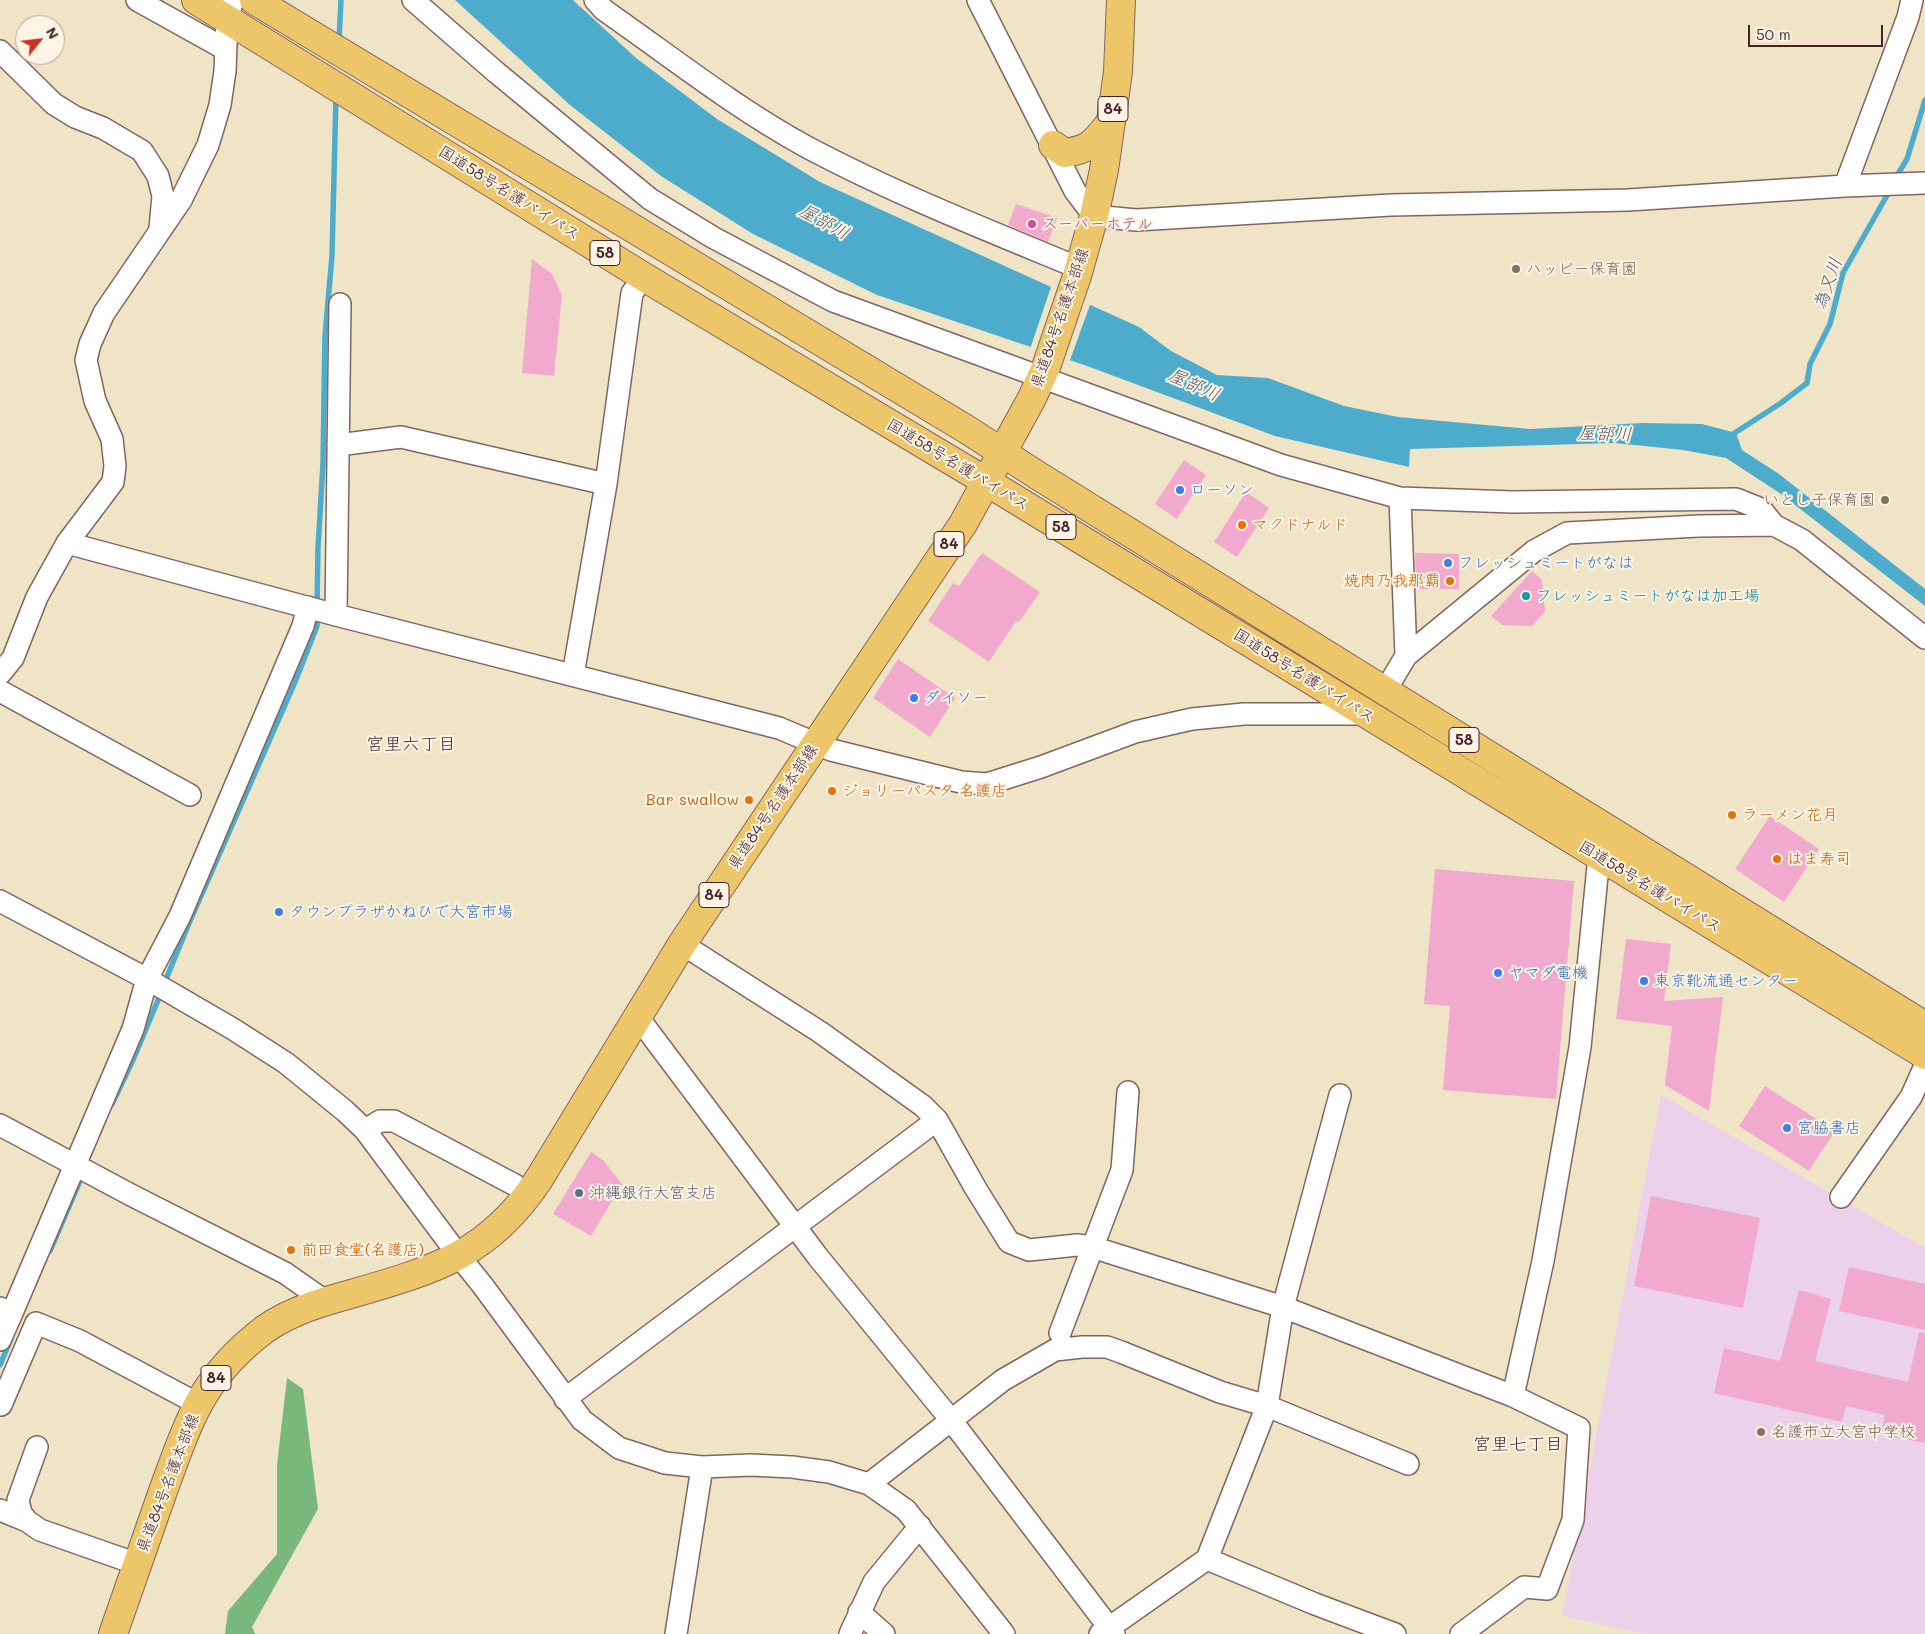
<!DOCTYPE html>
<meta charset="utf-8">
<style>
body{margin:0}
#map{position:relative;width:1925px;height:1634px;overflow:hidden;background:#f0e4c6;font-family:Mali,sans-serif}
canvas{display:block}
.north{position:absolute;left:15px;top:15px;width:50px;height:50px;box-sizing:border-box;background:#fcf5e5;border:1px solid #b59f9b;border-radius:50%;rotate:61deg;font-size:14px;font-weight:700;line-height:20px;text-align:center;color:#4a1f2b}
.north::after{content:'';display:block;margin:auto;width:18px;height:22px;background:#c8321e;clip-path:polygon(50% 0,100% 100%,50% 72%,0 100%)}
.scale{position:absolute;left:1748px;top:25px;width:135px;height:22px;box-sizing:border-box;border:2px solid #4a1f2b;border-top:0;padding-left:6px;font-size:15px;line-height:18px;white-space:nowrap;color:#4a1f2b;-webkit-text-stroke:4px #fcf5e5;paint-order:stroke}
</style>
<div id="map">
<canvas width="1925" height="1634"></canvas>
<div class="north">N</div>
<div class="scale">50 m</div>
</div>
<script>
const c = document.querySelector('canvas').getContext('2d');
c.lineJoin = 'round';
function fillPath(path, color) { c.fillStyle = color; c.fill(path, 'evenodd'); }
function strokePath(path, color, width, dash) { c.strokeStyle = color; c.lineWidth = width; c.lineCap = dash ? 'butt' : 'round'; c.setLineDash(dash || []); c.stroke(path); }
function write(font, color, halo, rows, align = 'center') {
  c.font = font + ' Mali,"Klee One",sans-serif'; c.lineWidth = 4; c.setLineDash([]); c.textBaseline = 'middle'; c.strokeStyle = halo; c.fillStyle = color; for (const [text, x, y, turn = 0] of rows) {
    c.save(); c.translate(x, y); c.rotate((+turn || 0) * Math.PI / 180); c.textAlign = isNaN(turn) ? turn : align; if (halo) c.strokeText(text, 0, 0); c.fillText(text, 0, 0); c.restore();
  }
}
fillPath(new Path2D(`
 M 1661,1095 L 1925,1248 L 1925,1634 L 1646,1634 L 1562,1616 Z`), '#ecd1ea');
fillPath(new Path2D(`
 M 287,1378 L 303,1389 L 318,1509 L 252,1627 L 255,1634 L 225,1634 L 228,1611 L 277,1554 L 277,1465 Z`), '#78b87a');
fillPath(new Path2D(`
 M 455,0 L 573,0 L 636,58 L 717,119 L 820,182 L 1139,327 L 1171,351 L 1217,375 L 1268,378 L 1344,406 L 1398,417 L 1530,429 L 1643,423 L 1702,424 L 1736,433 L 1742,450 L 1779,474 L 1925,589 L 1925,606 L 1781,494 L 1726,458 L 1683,450 L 1615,443 L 1410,449 L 1409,467 L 1275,436 L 1087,366 L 877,295 L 753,234 L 661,176 L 570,105 Z`), '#4daccc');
fillPath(new Path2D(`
 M 1052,284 L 1091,302 L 1069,363 L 1030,349 Z`), '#f0e4c6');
strokePath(new Path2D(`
 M 339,41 L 341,0
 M 1895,179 L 1907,159 L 1925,100
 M 1730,436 L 1781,403 L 1807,383 L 1810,364 L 1830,324 L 1843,273 L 1890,190
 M 317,606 L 318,548 L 323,464 L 325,336 L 332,256 L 336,96
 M 164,984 L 190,921 L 295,682 L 317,626 L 317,615
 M 112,1104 L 133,1060 L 161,993
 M 50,1251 L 83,1174
 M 0,1365 L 11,1339`), '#4daccc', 5.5);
fillPath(new Path2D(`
 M 1016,204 L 1057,218 L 1048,242 L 1008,225 Z
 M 532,259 L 552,274 L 562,295 L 554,376 L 522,373 Z
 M 1184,460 L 1206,475 L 1177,519 L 1155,504 Z
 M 1246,492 L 1269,508 L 1237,557 L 1214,542 Z
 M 982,553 L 1040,592 L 1019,622 L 1016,621 L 989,662 L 928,621 L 953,583 L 959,586 Z
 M 1415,553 L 1459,554 L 1459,589 L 1416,589 Z
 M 1532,571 L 1542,580 L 1545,612 L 1532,626 L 1502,625 L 1491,616 Z
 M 898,659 L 955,698 L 930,737 L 873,698 Z
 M 1770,816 L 1819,849 L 1784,902 L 1735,869 Z
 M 1435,869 L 1574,881 L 1556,1099 L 1443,1090 L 1450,1006 L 1424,1004 Z
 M 1626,939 L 1671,944 L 1664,1001 L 1723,997 L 1709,1111 L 1665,1085 L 1672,1026 L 1616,1019 Z
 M 1765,1086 L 1835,1131 L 1809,1171 L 1739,1126 Z
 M 591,1152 L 603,1160 L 622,1184 L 591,1236 L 553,1214 Z
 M 1651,1196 L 1760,1218 L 1743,1308 L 1634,1286 Z
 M 1849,1267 L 1925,1284 L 1925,1330 L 1839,1311 Z
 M 1799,1290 L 1831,1299 L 1815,1361 L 1908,1382 L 1919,1332 L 1925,1333 L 1925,1443 L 1881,1434 L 1885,1415 L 1846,1406 L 1842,1422 L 1714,1393 L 1724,1348 L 1780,1361 Z`), '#f1a9ce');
const minor = new Path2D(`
 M 137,0 L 225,49
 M 413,0 L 497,73 L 650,199 L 714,238 L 833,301 L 1281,465 L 1400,498 L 1513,502 L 1736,499 L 1761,509 L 1774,525 L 1802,540 L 1925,638
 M 595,0 L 604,10 C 670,56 734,107 805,146 C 893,193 987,230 1079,268
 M 978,0 L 1075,191 L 1094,216 L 1136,220 L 1391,205 L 1628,200 L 1845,186 L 1925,183
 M 0,51 L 54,104 L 75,117 L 103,128 L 142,151 L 158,176 L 163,196 L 160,228
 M 1845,186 L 1908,17 L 1912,0
 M 338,445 L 401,437 L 606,484
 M 1400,498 L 1406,656
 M 67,543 L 336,615 L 779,728 L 831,750 L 961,782 L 987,784 L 1041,767 L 1135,732 L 1192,719 L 1244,714 L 1366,714
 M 336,615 L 340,304
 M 0,674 L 13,658 L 37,597 L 67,543 L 113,482 L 115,466 L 112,439 L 95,401 L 86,360 L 90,344 L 104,313 L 181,200 L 208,145 L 220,105 L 225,71 L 227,19 L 233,0
 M 573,675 L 606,484 L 632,293 L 644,277
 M 0,691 L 190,795
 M 1385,691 L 1406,656 L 1534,551 L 1567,533 L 1699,526 L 1774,525
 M 0,901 L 147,979 L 233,1029 L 286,1063 L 345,1111 L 365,1130 L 459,1256 L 483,1286 L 582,1420 L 619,1448 L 665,1463 L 702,1467 L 751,1465 L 792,1467 L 829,1472 L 869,1484 L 906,1510 L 1004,1634
 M 682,944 L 820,1032 L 923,1106 L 937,1120 L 976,1189 L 1009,1242 L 1029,1250 L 1077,1245 L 1092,1247 L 1283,1307 L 1513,1396
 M 637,1016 L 818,1257 L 951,1420 L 1114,1634
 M 0,1125 L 133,1196 L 285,1273 L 325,1301
 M 365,1130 L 380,1121 L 394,1121 L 515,1185
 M 1841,1197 L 1911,1097 L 1925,1066
 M 12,1313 L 133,1029 L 147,979 L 180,916 L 303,626 L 308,607
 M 1060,1333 L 1122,1170 L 1128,1092
 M 0,1340 L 12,1313 L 0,1308
 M 565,1399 L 937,1120
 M 1,1405 L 36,1323 L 80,1341 L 198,1404
 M 37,1447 L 18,1500 L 21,1513 L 27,1521 L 40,1530 L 137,1564
 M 869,1484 L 1003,1380 L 1055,1350 L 1082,1347 L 1107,1347 L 1121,1352 L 1220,1392 L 1267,1406 L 1408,1464
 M 0,1510 L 27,1521
 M 1207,1559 L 1315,1604 L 1395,1634
 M 859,1612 L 884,1634
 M 676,1634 L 702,1467
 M 850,1634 L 874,1582 L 920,1526
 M 1100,1634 L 1207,1559 L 1267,1406 L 1283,1307 L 1340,1095
 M 1461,1634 L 1524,1587 L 1547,1589 L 1573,1520 L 1579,1428 L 1513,1396 L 1543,1261 L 1580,1047 L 1599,856`);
const major = new Path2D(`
 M 1053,145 L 1065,153 C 1092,149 1094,142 1111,122
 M 113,1634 C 130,1586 146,1539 163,1491 C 174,1462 184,1430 199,1403 C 213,1378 233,1355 255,1337 C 281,1314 318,1303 351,1294 C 434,1270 489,1255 539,1179 L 682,944 L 963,524 L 1032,398 L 1046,367 L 1077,276 L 1094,216 L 1104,170 L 1118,72 L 1121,0`);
const highway = new Path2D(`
 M 196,0 L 644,277 L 987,482 L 1925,1055
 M 254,0 L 966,429 L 1037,475 L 1925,1026`);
strokePath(minor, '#846461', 24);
strokePath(major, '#846461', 30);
strokePath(highway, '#846461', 30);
strokePath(minor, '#fff', 21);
strokePath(major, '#ecc669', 28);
strokePath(highway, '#ecc669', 28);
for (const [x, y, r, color] of [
 [1032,224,5,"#d1479c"],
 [1516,269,5,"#8d6e63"],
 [1180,490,5,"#3f7fe0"],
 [1885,500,5,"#8d6e63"],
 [1242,525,5,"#e8710a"],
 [1448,563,5,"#3f7fe0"],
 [1450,581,5,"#e8710a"],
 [1526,596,5,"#0f9aa8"],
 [914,698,5,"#3f7fe0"],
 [832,791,5,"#e8710a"],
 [749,800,5,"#e8710a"],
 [1732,815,5,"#e8710a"],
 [1777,859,5,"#e8710a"],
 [279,912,5,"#3f7fe0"],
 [1498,973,5,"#3f7fe0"],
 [1644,981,5,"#3f7fe0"],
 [1787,1128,5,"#3f7fe0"],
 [579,1193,5,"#5c6f8a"],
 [291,1250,5,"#e8710a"],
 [1761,1432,5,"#8d6e63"]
]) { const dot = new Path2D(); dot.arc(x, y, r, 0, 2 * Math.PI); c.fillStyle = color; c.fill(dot); strokePath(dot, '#fcf5e5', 2); }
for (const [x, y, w] of [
 [1113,109,30],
 [605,253,30],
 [1061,527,30],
 [949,544,30],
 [1464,740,30],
 [714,895,30],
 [216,1378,30]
]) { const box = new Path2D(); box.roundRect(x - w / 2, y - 12.5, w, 25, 4); c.fillStyle = '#fcf5e5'; c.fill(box); strokePath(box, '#4a1f2b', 1); }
write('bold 15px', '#4a1f2b', null, [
 ["84",1113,109],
 ["58",605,253],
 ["58",1061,527],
 ["84",949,544],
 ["58",1464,740],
 ["84",714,895],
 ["84",216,1378]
]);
write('16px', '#4a1f2b', '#fcf5e5', [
 ["国道58号名護バイパス",509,193,32],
 ["県道84号名護本部線",1060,318,-71],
 ["国道58号名護バイパス",958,465,31],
 ["国道58号名護バイパス",1304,676,32],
 ["県道84号名護本部線",773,807,-56],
 ["国道58号名護バイパス",1650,887,31],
 ["県道84号名護本部線",168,1483,-69]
]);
write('16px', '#b23c85', '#fcf5e5', [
 ["スーパーホテル",1042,224]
], 'left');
write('16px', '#785e54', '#fcf5e5', [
 ["ハッピー保育園",1526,269],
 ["いとし子保育園",1875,500,"right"],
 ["名護市立大宮中学校",1771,1432]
], 'left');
write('16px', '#366cbe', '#fcf5e5', [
 ["ローソン",1190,490],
 ["フレッシュミートがなは",1458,563],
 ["ダイソー",924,698],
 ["タウンプラザかねひで大宮市場",289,912],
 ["ヤマダ電機",1508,973],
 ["東京靴流通センター",1654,981],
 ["宮脇書店",1797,1128]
], 'left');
write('16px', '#c56008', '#fcf5e5', [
 ["マクドナルド",1252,525],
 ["焼肉乃我那覇",1440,581,"right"],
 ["ジョリーパスタ 名護店",842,791],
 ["Bar swallow",739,800,"right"],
 ["ラーメン花月",1742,815],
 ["はま寿司",1787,859],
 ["前田食堂(名護店)",301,1250]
], 'left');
write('16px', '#0d838f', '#fcf5e5', [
 ["フレッシュミートがなは加工場",1536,596]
], 'left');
write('16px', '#4e5e75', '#fcf5e5', [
 ["沖縄銀行大宮支店",589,1193]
], 'left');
write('italic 18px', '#4b576b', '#fcf5e5', [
 ["屋部川",824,222,29],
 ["為又川",1828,284,-71],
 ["屋部川",1194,385,24],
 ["屋部川",1605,434,2]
]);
write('18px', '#4a1f2b', '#fcf5e5', [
 ["宮里六丁目",411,744],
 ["宮里七丁目",1518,1444]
]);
</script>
